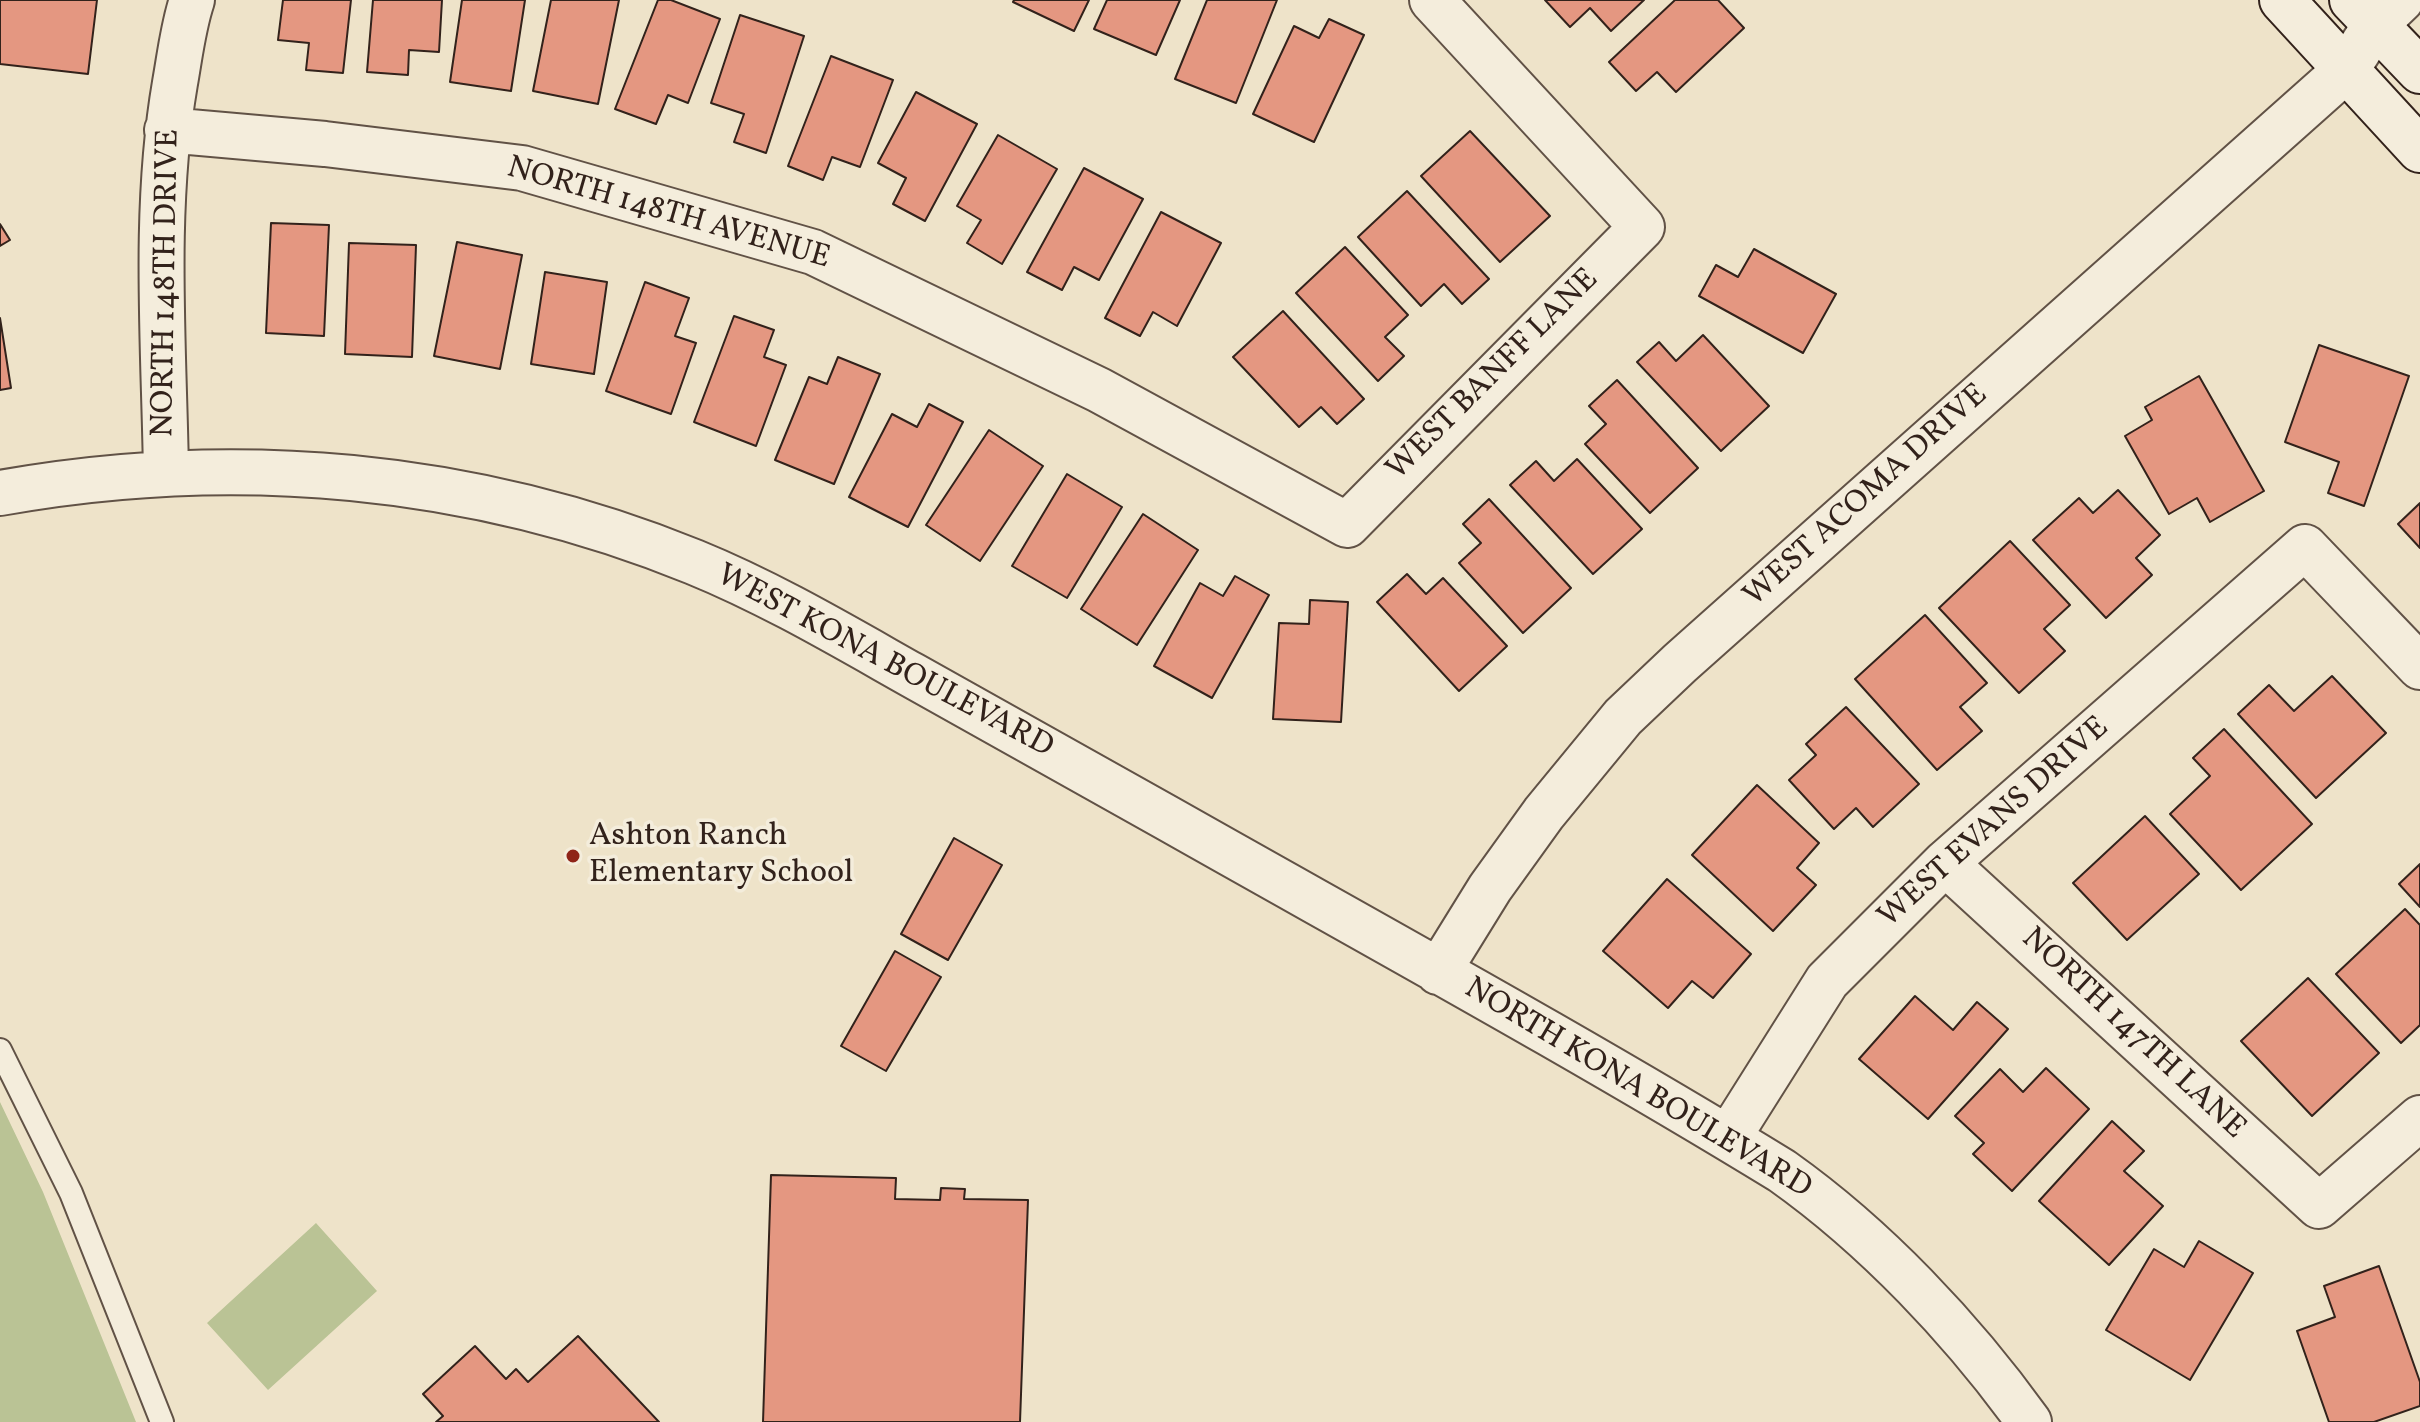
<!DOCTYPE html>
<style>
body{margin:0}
canvas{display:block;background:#eee3c9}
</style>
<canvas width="2420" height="1422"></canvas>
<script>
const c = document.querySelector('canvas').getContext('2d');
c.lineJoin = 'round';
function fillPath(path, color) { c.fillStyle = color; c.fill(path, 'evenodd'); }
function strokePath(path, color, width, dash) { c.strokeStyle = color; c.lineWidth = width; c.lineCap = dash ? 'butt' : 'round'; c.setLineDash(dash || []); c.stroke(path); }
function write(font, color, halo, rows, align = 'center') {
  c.font = font + ' Vollkorn,serif'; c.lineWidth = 7; c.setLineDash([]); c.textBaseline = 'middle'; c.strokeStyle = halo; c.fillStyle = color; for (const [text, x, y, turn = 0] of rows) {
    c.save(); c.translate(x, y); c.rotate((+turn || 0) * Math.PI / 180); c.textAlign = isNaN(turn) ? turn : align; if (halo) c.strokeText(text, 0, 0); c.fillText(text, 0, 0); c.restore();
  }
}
fillPath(new Path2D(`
 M 0,1102 L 43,1192 L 136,1422 L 0,1422 Z
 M 316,1223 L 377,1291 L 268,1390 L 207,1323 Z`), '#bac395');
const building = new Path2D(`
 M 0,0 L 97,0 L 88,74 L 0,64 Z
 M 283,0 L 351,0 L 343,73 L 306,70 L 309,43 L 278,40 Z
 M 373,0 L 442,0 L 439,52 L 409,50 L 408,75 L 367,72 Z
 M 462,0 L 525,0 L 511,91 L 450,82 Z
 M 551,0 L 619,0 L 598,104 L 533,91 Z
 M 658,0 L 671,0 L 720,19 L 688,103 L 668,95 L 656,124 L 615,109 Z
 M 1014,0 L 1089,0 L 1074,31 L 1013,2 Z
 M 1107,0 L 1180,0 L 1156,55 L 1094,29 Z
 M 1207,0 L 1277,0 L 1236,103 L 1175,79 Z
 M 1545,0 L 1644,0 L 1611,31 L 1590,8 L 1570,27 Z
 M 1675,0 L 1718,0 L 1744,28 L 1676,92 L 1657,72 L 1636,91 L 1609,62 Z
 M 740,15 L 804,36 L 766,153 L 734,142 L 744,114 L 711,103 Z
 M 1329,19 L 1364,35 L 1314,142 L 1253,114 L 1294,26 L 1319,38 Z
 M 831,56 L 893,80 L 860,167 L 832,157 L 823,180 L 788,166 Z
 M 916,92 L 977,124 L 925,221 L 893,204 L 906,178 L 878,163 Z
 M 1470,131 L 1550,216 L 1500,262 L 1421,176 Z
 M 998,135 L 1057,169 L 1002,264 L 967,243 L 981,220 L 957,206 Z
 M 1084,168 L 1143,199 L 1099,280 L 1074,267 L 1062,290 L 1027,272 Z
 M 1407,191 L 1489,279 L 1462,304 L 1444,284 L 1421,306 L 1358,237 Z
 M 1161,212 L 1221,243 L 1177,326 L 1153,312 L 1140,336 L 1105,318 Z
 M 271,223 L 329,225 L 324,336 L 266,333 Z
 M 0,224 L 10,240 L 0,246 Z
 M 457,242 L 522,255 L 500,369 L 434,356 Z
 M 349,243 L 416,245 L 412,357 L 345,354 Z
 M 1345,247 L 1408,315 L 1385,337 L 1404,356 L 1378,381 L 1296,293 Z
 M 1754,249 L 1836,294 L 1803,353 L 1699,296 L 1716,265 L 1738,277 Z
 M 545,272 L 607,282 L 594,374 L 531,364 Z
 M 645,282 L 689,298 L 675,336 L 696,343 L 671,414 L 606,391 Z
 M 1283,311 L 1364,399 L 1337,424 L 1321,407 L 1299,427 L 1233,357 Z
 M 734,316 L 774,330 L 764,357 L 786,365 L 756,446 L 694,422 Z
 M 0,318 L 11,388 L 0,390 Z
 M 1703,335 L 1769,406 L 1721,451 L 1637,362 L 1659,342 L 1676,361 Z
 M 2319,345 L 2409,376 L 2364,506 L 2328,493 L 2339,462 L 2285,442 Z
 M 838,357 L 880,374 L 834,484 L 775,460 L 809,377 L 827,384 Z
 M 2199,376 L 2264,491 L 2210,522 L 2197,498 L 2169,514 L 2125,436 L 2152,420 L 2145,407 Z
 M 1617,380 L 1698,468 L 1650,513 L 1585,444 L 1606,424 L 1589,406 Z
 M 929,404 L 963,422 L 908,527 L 849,497 L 892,414 L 917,427 Z
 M 989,430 L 1043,466 L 980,561 L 926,525 Z
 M 1577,459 L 1642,529 L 1593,574 L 1510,485 L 1536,461 L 1554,481 Z
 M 1067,474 L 1122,507 L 1067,598 L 1012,566 Z
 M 2118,490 L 2160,535 L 2136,558 L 2152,575 L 2106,618 L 2033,540 L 2079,498 L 2093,513 Z
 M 1489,499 L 1571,588 L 1523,633 L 1459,563 L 1481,543 L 1463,524 Z
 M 2420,503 L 2420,548 L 2398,524 Z
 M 1143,514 L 1198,550 L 1137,645 L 1081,609 Z
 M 2010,541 L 2070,605 L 2044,629 L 2065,651 L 2019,693 L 1939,608 Z
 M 1407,574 L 1426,594 L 1443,578 L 1507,646 L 1459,691 L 1377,602 Z
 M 1235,576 L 1269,595 L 1212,698 L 1154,666 L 1200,583 L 1223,596 Z
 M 1310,600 L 1348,602 L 1341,722 L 1273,719 L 1279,623 L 1309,624 Z
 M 1925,615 L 1987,683 L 1960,707 L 1982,731 L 1937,770 L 1855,679 Z
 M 2332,676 L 2386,733 L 2316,798 L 2238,714 L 2269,685 L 2294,711 Z
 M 1846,707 L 1919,784 L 1873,827 L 1856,808 L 1834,829 L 1789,780 L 1816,755 L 1806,744 Z
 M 2224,729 L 2312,824 L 2241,890 L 2170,814 L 2210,776 L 2193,758 Z
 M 1757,785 L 1819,843 L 1797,868 L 1816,885 L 1773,931 L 1692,855 Z
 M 2145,816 L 2199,874 L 2127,940 L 2073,883 Z
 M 954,838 L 1002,865 L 948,960 L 901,934 Z
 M 2420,864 L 2420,907 L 2399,884 Z
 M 1667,879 L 1751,954 L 1713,998 L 1692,981 L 1668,1008 L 1603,951 Z
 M 2405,909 L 2420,925 L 2420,1025 L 2401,1043 L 2336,974 Z
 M 895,951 L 941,977 L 886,1071 L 841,1046 Z
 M 2308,978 L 2379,1053 L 2312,1116 L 2241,1041 Z
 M 1915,996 L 1953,1030 L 1977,1002 L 2008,1029 L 1928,1119 L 1859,1059 Z
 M 2046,1068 L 2089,1109 L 2012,1191 L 1973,1154 L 1984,1143 L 1955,1116 L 2000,1069 L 2023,1092 Z
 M 2112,1121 L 2144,1151 L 2124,1171 L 2163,1206 L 2109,1265 L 2039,1201 Z
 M 771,1175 L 896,1178 L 895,1199 L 940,1200 L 941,1188 L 965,1189 L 964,1199 L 1028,1200 L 1020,1422 L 763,1422 Z
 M 2199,1241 L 2253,1273 L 2190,1380 L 2106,1330 L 2154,1249 L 2184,1267 Z
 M 2379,1266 L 2420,1382 L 2420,1406 L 2374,1422 L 2329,1422 L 2297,1331 L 2335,1317 L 2324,1286 Z
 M 578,1336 L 659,1422 L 436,1422 L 443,1416 L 423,1394 L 475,1346 L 506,1379 L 516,1369 L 528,1382 Z`);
fillPath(building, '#e49781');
strokePath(building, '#32221b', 2);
const service = new Path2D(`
 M 0,1050 L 71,1193 L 162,1422`);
const minor = new Path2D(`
 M 167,130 L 325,144 L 522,168 L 813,252 L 1099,390 L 1347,525 L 1642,227 L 1432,0
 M 166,473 C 164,344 153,211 175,83 C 180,55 183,27 192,0
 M 0,493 C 234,451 473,472 694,562 C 770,593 841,635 912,675 C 998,723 1083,771 1169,819 C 1374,935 1581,1048 1782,1171 C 1875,1237 1962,1329 2029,1422
 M 1945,863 L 2319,1206 L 2420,1118
 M 1438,972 L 1490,888 L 1544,813 L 1623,717 L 1680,663 L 2347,69
 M 1728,1138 L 1827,981 L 1945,863 L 2305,547 L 2420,667`);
const tertiary = new Path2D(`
 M 2347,69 L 2375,25 L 2401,0`);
const secondary = new Path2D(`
 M 2282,0 L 2420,150
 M 2352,0 L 2420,71`);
strokePath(service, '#615246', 26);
strokePath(minor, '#615246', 48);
strokePath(tertiary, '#615246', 48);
strokePath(secondary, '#32221b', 48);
strokePath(service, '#f4eddc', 22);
strokePath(minor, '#f4eddc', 44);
strokePath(tertiary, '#f4eddc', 44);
strokePath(secondary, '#f4eddc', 44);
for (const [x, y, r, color] of [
 [573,856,8,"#8f2418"]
]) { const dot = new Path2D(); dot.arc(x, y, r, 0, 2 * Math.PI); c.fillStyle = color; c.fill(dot); strokePath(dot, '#f4eddc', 3); }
write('32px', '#32221b', '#f4eddc', [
 ["NORTH 148TH AVENUE",668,215,16],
 ["NORTH 148TH DRIVE",168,283,-89],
 ["WEST BANFF LANE",1494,376,-45],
 ["WEST ACOMA DRIVE",1867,497,-42],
 ["WEST KONA BOULEVARD",884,663,28],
 ["WEST EVANS DRIVE",1995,824,-42],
 ["NORTH 147TH LANE",2132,1035,43],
 ["NORTH KONA BOULEVARD",1637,1090,31]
]);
write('32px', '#32221b', '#f4eddc', [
 ["Ashton Ranch",589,838],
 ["Elementary School",589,875]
], 'left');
</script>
